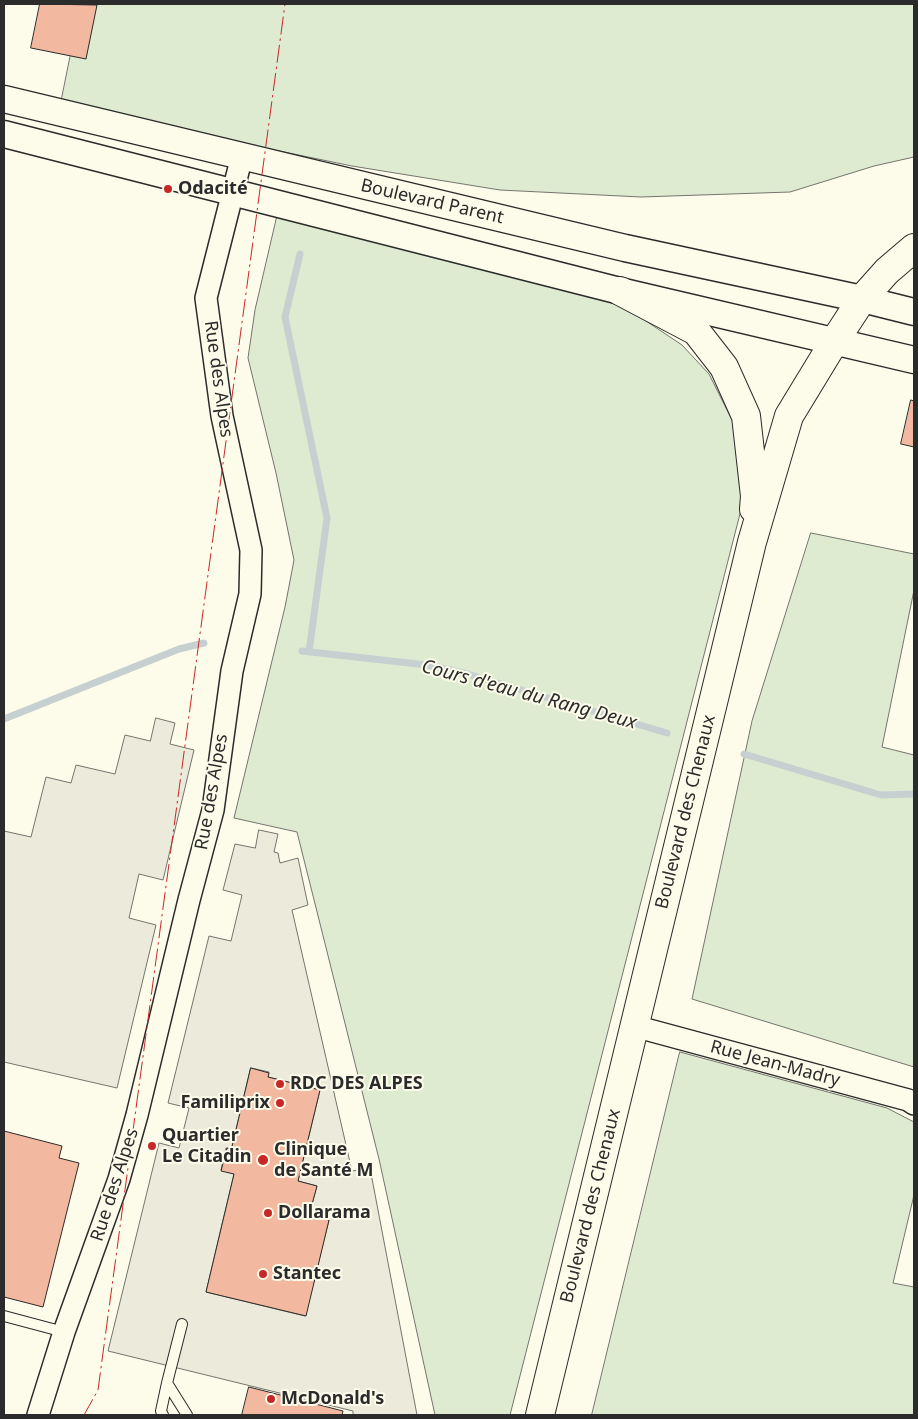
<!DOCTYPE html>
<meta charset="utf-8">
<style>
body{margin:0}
#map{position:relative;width:918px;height:1419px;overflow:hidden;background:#fdfbea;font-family:"Noto Sans",sans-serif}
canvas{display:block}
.frame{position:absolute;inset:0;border:5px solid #2b2b2b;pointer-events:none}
</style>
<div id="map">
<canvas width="918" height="1419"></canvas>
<div class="frame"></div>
</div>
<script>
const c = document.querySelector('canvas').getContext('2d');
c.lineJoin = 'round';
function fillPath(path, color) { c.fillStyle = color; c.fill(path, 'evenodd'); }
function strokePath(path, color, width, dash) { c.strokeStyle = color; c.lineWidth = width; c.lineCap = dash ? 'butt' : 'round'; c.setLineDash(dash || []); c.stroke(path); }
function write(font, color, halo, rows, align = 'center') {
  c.font = font + ' "Noto Sans",sans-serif'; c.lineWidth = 4; c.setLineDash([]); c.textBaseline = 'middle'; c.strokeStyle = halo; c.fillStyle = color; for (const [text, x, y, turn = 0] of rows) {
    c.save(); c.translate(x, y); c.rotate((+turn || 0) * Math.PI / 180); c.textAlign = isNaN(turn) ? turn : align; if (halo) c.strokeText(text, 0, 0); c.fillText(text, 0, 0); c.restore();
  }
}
const green = new Path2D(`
 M 81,4 L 914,4 L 914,157 L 874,166 L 790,192 L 641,197 L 500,190 L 352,166 L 187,132 L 61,103 Z
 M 277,217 L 610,297 L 682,345 L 709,374 L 736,428 L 743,502 L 510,1415 L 435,1415 L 379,1159 L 297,832 L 234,818 L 285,607 L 294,560 L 276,473 L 248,358 L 255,310 Z
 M 811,533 L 914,554 L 914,590 L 882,747 L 914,755 L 914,1067 L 692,999 L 752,721 Z
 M 680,1052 L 887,1108 L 914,1122 L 914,1195 L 893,1283 L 914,1287 L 914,1415 L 592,1415 Z`);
fillPath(green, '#deebd1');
strokePath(green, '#74746e', 1);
const parking = new Path2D(`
 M 156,718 L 175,723 L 170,744 L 194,750 L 163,880 L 139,874 L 129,918 L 156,925 L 117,1088 L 4,1062 L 4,831 L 31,837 L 46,777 L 71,783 L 76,765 L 115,774 L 125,735 L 150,741 Z
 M 259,830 L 278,834 L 274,852 L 278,853 L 280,863 L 298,858 L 308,905 L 292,910 L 352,1171 L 370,1168 L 417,1415 L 353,1415 L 353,1411 L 108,1351 L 159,1143 L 179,1148 L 189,1108 L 168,1103 L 209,936 L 231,941 L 242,895 L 223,890 L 235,844 L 255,848 ZM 251,1068 L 269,1072 L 268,1077 L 320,1090 L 298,1181 L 317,1186 L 309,1215 L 329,1220 L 305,1316 L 206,1292 L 234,1174 L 221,1170 L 226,1148 L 231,1149 Z`);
fillPath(parking, '#eceadb');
strokePath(parking, '#74746e', 1);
strokePath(new Path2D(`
 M 300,254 L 285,317 L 327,518 L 309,652
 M 302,651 L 427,665 L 464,673 L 667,733
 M 4,719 L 179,649 L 204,643
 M 744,754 L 881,795 L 914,794`), '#c7d0d0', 7);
const building = new Path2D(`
 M 40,4 L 97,5 L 86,59 L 31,48 Z
 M 911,400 L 914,401 L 914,447 L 901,444 Z
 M 251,1068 L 269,1073 L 268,1077 L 320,1090 L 298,1181 L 317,1186 L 309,1215 L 329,1220 L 306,1316 L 206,1292 L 234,1174 L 221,1171 L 227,1148 L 231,1149 Z
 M 4,1131 L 62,1146 L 59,1158 L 79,1163 L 43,1307 L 4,1297 Z
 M 249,1387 L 343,1411 L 342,1415 L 242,1415 Z`);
fillPath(building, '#f2b8a0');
strokePath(building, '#2b2b2b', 1);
const service = new Path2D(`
 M 4,1316 L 64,1332
 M 182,1324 L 167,1383 L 187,1415
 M 163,1415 L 161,1411 L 167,1383`);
const minor = new Path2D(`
 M 634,1026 L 908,1100 L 914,1104
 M 38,1415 L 64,1332 L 119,1179 L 137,1115 L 189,900 L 213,810 L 232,671 L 250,594 L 251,550 L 222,416 L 206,298 L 242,156`);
const tertiary = new Path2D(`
 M 4,99 L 625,248 L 862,299 L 914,312
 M 4,134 L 620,291 L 914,360`);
const secondary = new Path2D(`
 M 620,291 L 696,331 L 724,367 L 746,416 L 755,496 L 754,509
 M 540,1415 L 752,542 L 789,416 L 834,342 L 862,299 L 887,271 L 914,248`);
strokePath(service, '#2b2b2b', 12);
strokePath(minor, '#2b2b2b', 24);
strokePath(tertiary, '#2b2b2b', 29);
strokePath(secondary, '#2b2b2b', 30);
strokePath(service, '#fdfbea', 10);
strokePath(minor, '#fdfbea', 21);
strokePath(tertiary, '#fdfbea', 26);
strokePath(secondary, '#fdfbea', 28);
strokePath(new Path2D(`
 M 84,1415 L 98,1390 L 285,4`), '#c62828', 1, [18, 4, 2.5, 4]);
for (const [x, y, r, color] of [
 [168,189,5,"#c62828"],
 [280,1084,5,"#c62828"],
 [280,1103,5,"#c62828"],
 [152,1146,5,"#c62828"],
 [263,1160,6,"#c62828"],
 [268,1213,5,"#c62828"],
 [263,1274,5,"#c62828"],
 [271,1399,5,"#c62828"]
]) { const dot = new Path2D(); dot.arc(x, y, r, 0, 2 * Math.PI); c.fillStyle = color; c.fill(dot); strokePath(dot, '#fdfbea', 2); }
write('bold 18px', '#2b2b2b', '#fdfbea', [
 ["Odacité",178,189],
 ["RDC DES ALPES",290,1084],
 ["Familiprix",270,1103,"right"],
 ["Quartier",162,1136],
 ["Le Citadin",162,1157],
 ["Clinique",274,1150],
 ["de Santé M",274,1171],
 ["Dollarama",278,1213],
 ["Stantec",273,1274],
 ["McDonald's",281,1399]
], 'left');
write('18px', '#2b2b2b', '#fdfbea', [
 ["Boulevard Parent",432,202,13],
 ["Rue des Alpes",218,379,82],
 ["Rue des Alpes",212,792,-80],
 ["Boulevard des Chenaux",686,812,-76],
 ["Rue Jean-Madry",775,1064,15],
 ["Rue des Alpes",115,1185,-72],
 ["Boulevard des Chenaux",591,1206,-76]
]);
write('italic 19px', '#2b2b2b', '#fdfbea', [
 ["Cours d'eau du Rang Deux",529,695,15]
]);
</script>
